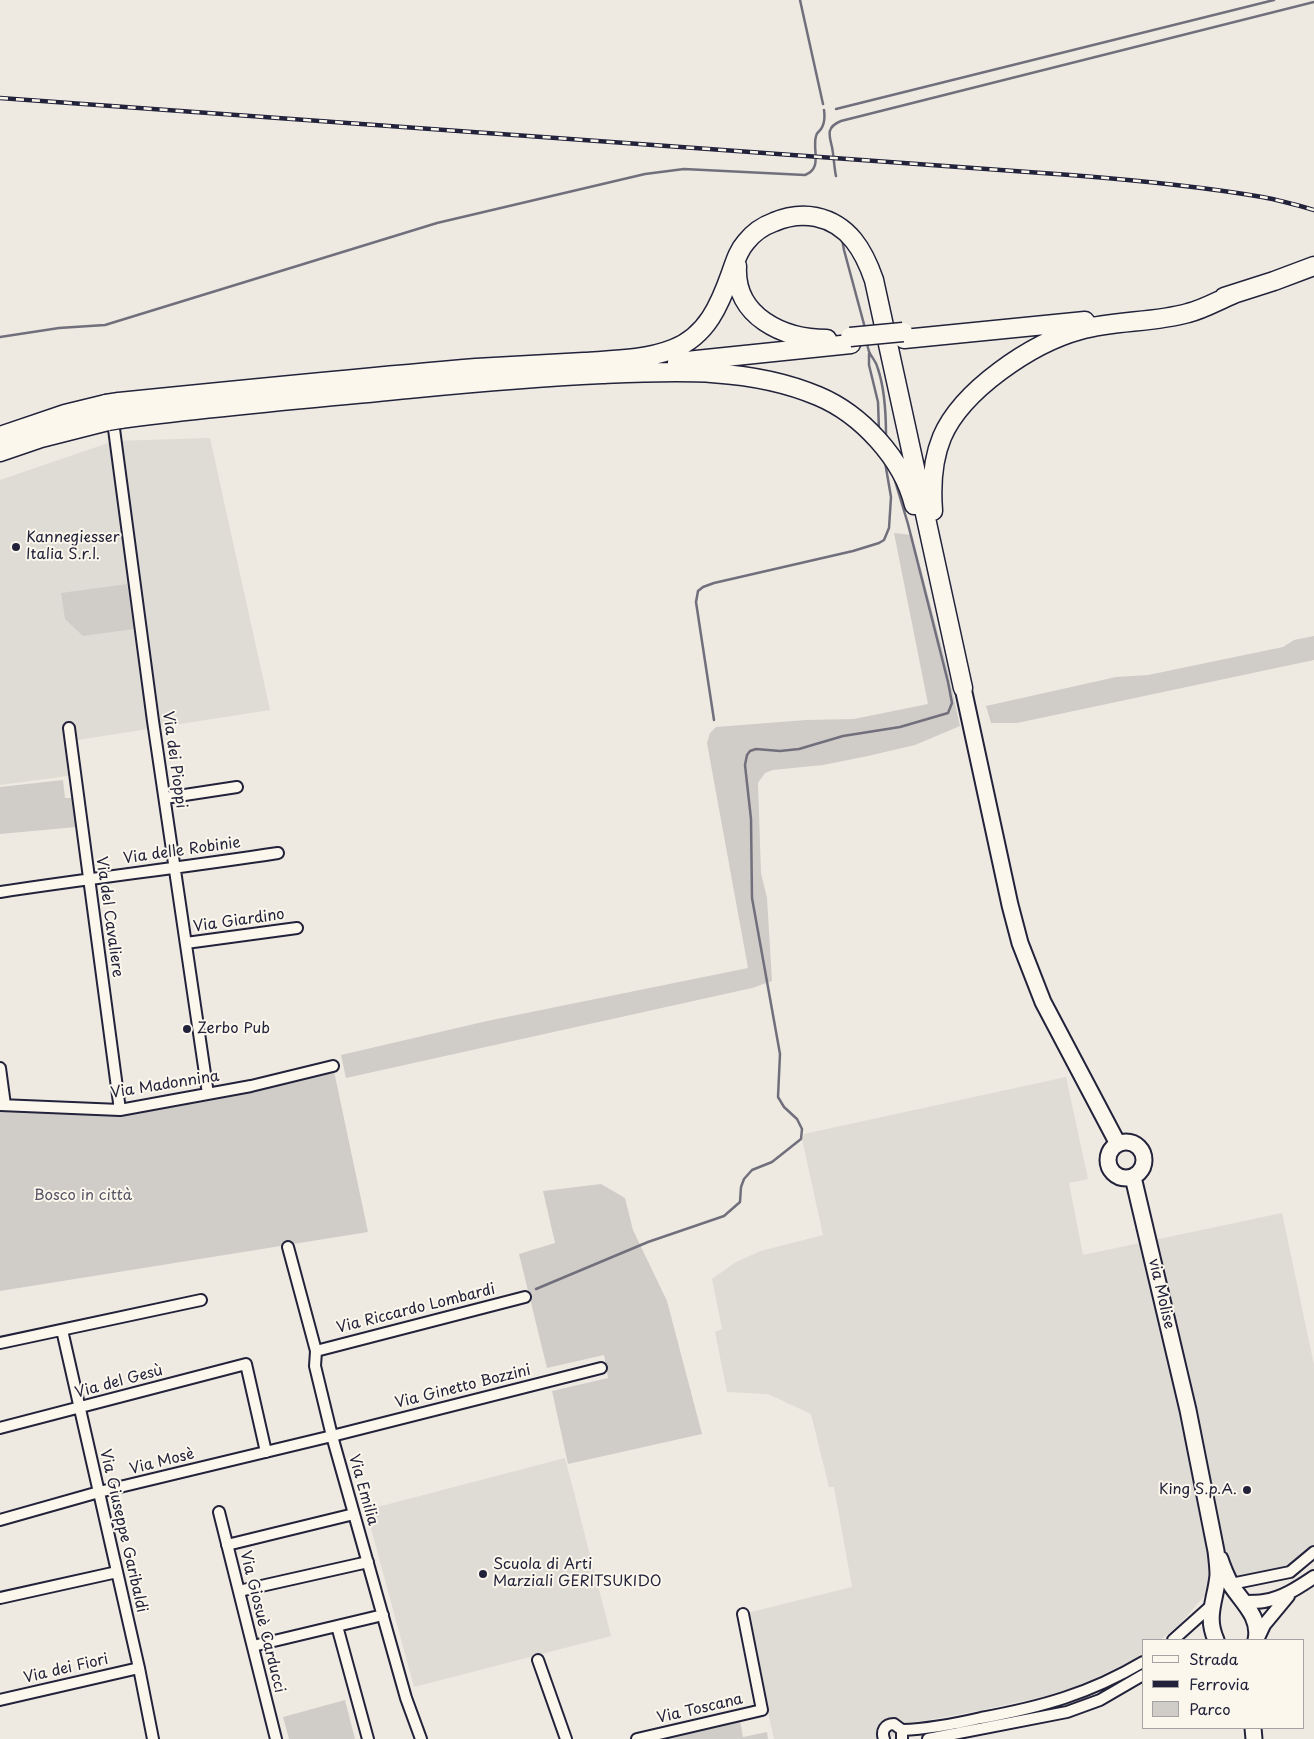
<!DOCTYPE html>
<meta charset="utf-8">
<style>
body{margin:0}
#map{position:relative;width:1314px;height:1739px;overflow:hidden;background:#eeeae2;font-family:"Playpen Sans",sans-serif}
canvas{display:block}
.legend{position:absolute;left:1142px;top:1639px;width:162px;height:90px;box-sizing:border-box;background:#fbf7ec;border:1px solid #a4a2a5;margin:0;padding:6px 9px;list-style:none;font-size:15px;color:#22223b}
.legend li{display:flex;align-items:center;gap:10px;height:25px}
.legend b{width:25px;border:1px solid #a4a2a5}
</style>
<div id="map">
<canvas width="1314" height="1739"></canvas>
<ul class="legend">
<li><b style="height:6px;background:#fbf7ec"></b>Strada</li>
<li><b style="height:6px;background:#22223b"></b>Ferrovia</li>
<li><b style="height:14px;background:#d0cdc9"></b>Parco</li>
</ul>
</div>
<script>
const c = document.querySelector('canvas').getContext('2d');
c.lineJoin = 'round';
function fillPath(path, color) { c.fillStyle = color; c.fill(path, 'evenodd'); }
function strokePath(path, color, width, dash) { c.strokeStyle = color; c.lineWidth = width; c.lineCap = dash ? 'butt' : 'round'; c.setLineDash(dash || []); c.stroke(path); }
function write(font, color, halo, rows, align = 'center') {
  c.font = font + ' "Playpen Sans",sans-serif'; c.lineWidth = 4; c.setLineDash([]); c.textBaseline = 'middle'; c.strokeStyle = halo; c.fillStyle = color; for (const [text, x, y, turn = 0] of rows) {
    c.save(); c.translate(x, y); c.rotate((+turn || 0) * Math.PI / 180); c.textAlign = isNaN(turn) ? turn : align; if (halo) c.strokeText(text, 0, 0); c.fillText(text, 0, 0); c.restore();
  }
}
fillPath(new Path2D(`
 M 210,438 L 270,710 L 71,741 L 75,775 L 0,785 L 0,480 L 114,441 Z
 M 1066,1077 L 1088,1179 L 1069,1183 L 1083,1255 L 1282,1213 L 1314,1365 L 1314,1545 L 1289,1569 L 1241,1576 L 1208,1592 L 1179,1625 L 1160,1640 L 1143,1640 L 1143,1653 L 1135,1659 L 1066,1692 L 977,1711 L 901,1725 L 893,1736 L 887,1739 L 774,1739 L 768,1712 L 762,1710 L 743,1614 L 852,1587 L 834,1487 L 829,1487 L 811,1414 L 768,1394 L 727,1392 L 715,1332 L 722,1329 L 712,1279 L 736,1262 L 761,1251 L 823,1235 L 802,1139 L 804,1134 Z
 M 565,1458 L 611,1636 L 414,1687 L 366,1510 Z`), '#dfdbd5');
fillPath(new Path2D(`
 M 894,533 L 912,535 L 947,667 L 960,726 L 915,745 L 868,756 L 823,765 L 773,770 L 765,773 L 758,783 L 761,873 L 767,898 L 772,981 L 752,988 L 346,1078 L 341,1055 L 487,1021 L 748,968 L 707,743 L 710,733 L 716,727 L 806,720 L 854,719 L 928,704 Z
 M 127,584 L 134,629 L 83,636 L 65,619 L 61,593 Z
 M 1314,636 L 1314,660 L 1017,723 L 991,723 L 986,706 L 1116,677 L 1148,675 L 1283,647 L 1294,640 Z
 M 63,780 L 65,798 L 72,798 L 76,827 L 0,834 L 0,787 Z
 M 334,1071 L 368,1232 L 0,1291 L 0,1111 L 115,1116 Z
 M 601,1184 L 625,1198 L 633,1230 L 667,1301 L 702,1434 L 568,1464 L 552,1391 L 608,1378 L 604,1355 L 547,1368 L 519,1254 L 555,1243 L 543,1191 Z
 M 345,1700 L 355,1739 L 289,1739 L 283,1717 Z
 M 740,1720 L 743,1737 L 767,1732 L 768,1739 L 660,1739 Z`), '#d0cdc9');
strokePath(new Path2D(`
 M 800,0 L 823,104
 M 836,109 L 1274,0
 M 836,176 C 834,167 834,157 832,147 C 829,135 826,127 841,121 L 1314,2
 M 842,239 L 844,250 L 865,328
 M 0,337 L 59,328 L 105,325 L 437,223 L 645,174 L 684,169 L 805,175 C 823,168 812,150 816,136 C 817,132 819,132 821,129 C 825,123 825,117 824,110
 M 867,341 C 868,358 875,356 878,369 C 885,390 886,413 886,435
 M 869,354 L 869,365 L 878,402 L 879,430
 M 714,720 L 696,602 L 698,591 L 703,587 L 714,583 L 853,551 L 879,543 L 884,540 L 889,528 L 891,497 L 885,462
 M 536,1289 L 648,1242 L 724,1216 L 740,1202 L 741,1187 L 744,1179 L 752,1170 L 772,1162 L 801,1139 L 802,1129 L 797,1119 L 784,1107 L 778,1097 L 780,1054 L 752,898 L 751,819 L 745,765 L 747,755 L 750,751 L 756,749 L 780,751 L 799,749 L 843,736 L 900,727 L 948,713 L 952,703 L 948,682 L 908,524 L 893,474`), '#716f7c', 2.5);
const minor = new Path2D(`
 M 114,429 L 153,721 L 208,1094
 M 69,728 L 120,1110
 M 165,798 L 237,787
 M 0,892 C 93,878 186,867 278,853
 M 186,943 L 297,928
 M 0,1068 L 5,1105
 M 0,1105 L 120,1110 L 251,1086 L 333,1066
 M 288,1247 L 316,1351 L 315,1366 L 332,1436 L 406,1698 L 421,1739
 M 62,1330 L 139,1668 L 153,1739
 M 0,1343 L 201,1300
 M 316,1351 L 525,1297
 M 0,1428 L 246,1364 L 266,1452
 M 219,1512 L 276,1739
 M 0,1520 L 99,1492 L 332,1436 L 601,1368
 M 227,1545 L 354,1514
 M 1231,1584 L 1290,1572 L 1314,1552
 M 239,1591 L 368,1562
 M 0,1598 L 117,1572
 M 337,1626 L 368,1739
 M 1173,1640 L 1212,1605
 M 253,1646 L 383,1615
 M 538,1660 L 566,1739
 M 0,1700 L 139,1668
 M 902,1730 C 929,1729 955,1724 981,1718 C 1041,1707 1089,1694 1143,1662
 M 637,1739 L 762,1710 L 743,1614
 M 884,1739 C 881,1731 885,1724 894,1724 L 902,1730 L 902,1739
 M 928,1739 L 1067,1712 L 1100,1700 L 1143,1675`);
const tertiary = new Path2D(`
 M 1245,1602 C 1251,1602 1258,1602 1264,1601 C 1283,1598 1299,1587 1314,1577
 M 1257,1640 L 1264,1625 L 1288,1596`);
const secondary = new Path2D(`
 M 963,688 L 1010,905 L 1020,943 L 1043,1002 L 1118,1144
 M1108 1160a18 18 0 1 1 36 0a18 18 0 1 1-36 0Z
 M 1133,1177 L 1188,1410 L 1216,1551 C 1217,1559 1218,1567 1218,1575 C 1216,1599 1205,1616 1216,1640
 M 1220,1559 C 1223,1568 1227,1577 1231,1585 C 1242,1602 1261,1617 1256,1640
 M 1253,1728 L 1254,1739`);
const trunk = new Path2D(`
 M 737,266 C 734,317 784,339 827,339
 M 1224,297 L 1274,281 L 1314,266
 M 904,339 L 1085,321
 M 677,362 L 851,344
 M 119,402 C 238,390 357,378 476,368 C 512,366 548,364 584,362 C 614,360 645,360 673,349 C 707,336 720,304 731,273 C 735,262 738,251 746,242 C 753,233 763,226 774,222 C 788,216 801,214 816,217 C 849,224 864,251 874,280 L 963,688
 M 120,419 C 219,406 319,398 418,388 C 480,382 541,377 602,374 C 674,371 750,367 818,396 C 861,414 903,459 914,505
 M 0,436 L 65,414 L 106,404
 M 0,452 L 41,438 L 108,421
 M 933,511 C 931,485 932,461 942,437 C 962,390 1032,343 1080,330 C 1115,320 1153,323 1188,313 C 1204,309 1219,300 1234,294`);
strokePath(minor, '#22223b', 14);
strokePath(tertiary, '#22223b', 16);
strokePath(secondary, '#22223b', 19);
strokePath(trunk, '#22223b', 21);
strokePath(minor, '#fbf7ec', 10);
strokePath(tertiary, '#fbf7ec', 12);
strokePath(secondary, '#fbf7ec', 15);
strokePath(trunk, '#fbf7ec', 18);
const rail = new Path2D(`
 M 0,98 L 1070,175 C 1134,180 1198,186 1262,197 C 1279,200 1297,205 1314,210`);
strokePath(rail, '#22223b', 4.5);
strokePath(rail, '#fbf7ec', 2.5, [8]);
const trunkBridge = new Path2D(`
 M 850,337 L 903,332
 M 106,404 L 119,402
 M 108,421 L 120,419`);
strokePath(trunkBridge, '#22223b', 21, []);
strokePath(trunkBridge, '#fbf7ec', 18);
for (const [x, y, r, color] of [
 [16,547,5,"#22223b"],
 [187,1029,5,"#22223b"],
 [1247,1490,5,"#22223b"],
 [483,1574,5,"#22223b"]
]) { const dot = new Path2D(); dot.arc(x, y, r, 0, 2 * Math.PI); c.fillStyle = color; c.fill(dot); strokePath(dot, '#fbf7ec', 2); }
write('15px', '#22223b', '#fbf7ec', [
 ["Kannegiesser",26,538],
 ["Italia S.r.l.",26,555],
 ["Zerbo Pub",197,1029],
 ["King S.p.A.",1237,1490,"right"],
 ["Scuola di Arti",493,1565],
 ["Marziali GERITSUKIDO",493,1582]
], 'left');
write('15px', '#22223b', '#fbf7ec', [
 ["Via dei Pioppi",174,760,82],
 ["Via delle Robinie",182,851,-8],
 ["Via del Cavaliere",109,917,82],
 ["Via Giardino",239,921,-8],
 ["Via Madonnina",165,1085,-9],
 ["via Molise",1161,1294,77],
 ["Via Riccardo Lombardi",416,1309,-14],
 ["Via del Gesù",119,1382,-15],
 ["Via Ginetto Bozzini",463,1387,-14],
 ["Via Mosè",162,1462,-14],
 ["Via Emilia",363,1490,74],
 ["Via Giuseppe Garibaldi",123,1531,77],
 ["Via Giosuè Carducci",262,1622,76],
 ["Via dei Fiori",66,1669,-13],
 ["Via Toscana",700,1709,-13]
]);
write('15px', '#565566', '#fbf7ec', [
 ["Bosco in città",83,1196]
]);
</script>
